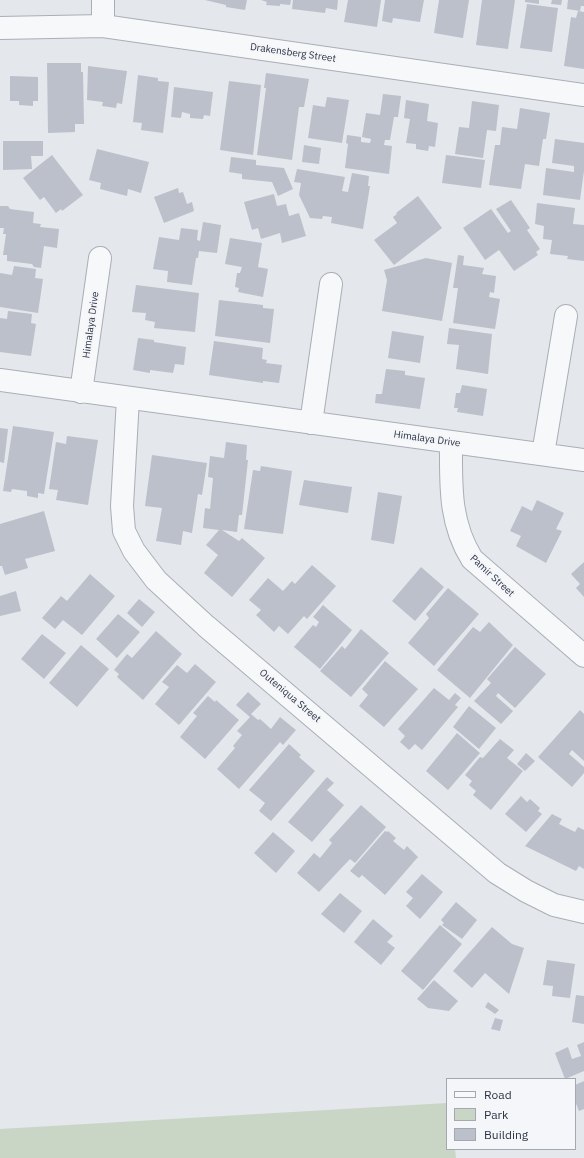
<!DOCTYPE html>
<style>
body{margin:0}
#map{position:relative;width:584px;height:1158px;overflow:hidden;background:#e4e7ec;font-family:"IBM Plex Sans",sans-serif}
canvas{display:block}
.legend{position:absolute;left:446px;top:1078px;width:130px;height:72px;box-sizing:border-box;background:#f4f6f9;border:1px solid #a4a8b1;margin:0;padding:5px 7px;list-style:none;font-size:12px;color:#2b3445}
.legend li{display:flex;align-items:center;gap:8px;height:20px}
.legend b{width:20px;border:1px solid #a4a8b1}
</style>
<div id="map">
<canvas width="584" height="1158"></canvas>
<ul class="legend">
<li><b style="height:5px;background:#f7f8fa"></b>Road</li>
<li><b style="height:11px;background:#c9d6c5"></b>Park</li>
<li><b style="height:11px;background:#bbc0ca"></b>Building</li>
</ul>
</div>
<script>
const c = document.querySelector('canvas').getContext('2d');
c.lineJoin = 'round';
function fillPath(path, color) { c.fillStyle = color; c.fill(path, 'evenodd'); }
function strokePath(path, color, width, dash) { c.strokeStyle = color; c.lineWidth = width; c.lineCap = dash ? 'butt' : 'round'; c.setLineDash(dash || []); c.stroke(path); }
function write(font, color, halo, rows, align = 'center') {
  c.font = font + ' "IBM Plex Sans",sans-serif'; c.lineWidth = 4; c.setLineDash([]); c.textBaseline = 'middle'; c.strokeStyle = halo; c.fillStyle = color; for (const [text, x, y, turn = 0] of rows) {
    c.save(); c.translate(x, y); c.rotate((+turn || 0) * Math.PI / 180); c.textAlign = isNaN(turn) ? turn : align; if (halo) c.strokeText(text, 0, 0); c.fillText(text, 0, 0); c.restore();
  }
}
fillPath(new Path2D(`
 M 447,1103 L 447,1149 L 455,1149 L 456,1158 L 0,1158 L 0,1129 Z`), '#c9d6c5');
fillPath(new Path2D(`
 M 205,0 L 247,0 L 245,10 L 226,7 L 226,5 Z
 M 261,0 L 291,0 L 290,5 L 280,4 L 280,6 L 266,5 L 267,2 Z
 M 293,0 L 338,0 L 337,10 L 326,8 L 325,13 L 292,9 Z
 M 348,0 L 381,0 L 377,27 L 344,22 Z
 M 385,0 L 424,0 L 420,22 L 393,18 L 392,23 L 382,21 Z
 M 439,0 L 469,0 L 463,38 L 434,33 Z
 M 482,0 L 515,0 L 508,49 L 476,45 Z
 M 525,0 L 539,0 L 539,4 L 525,2 Z
 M 552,0 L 562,0 L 561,5 L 551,4 Z
 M 568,0 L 584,0 L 584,6 L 581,6 L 580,11 L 567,9 Z
 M 527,4 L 558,8 L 552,52 L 520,48 Z
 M 578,11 L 584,12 L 584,69 L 564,66 L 571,17 L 576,18 Z
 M 47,63 L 81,63 L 81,72 L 83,72 L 84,124 L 75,124 L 75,132 L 48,133 Z
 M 88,66 L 127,71 L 122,104 L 117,103 L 116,108 L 102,106 L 103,102 L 87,100 Z
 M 266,73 L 309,79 L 304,107 L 299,107 L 292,160 L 257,155 L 266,88 L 264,88 Z
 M 138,75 L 158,78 L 158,81 L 169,82 L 163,133 L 141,130 L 142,123 L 133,122 Z
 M 10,76 L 38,77 L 38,101 L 33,101 L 33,106 L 19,105 L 19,101 L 10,101 Z
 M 229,81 L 261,85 L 253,155 L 220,150 Z
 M 174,87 L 213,92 L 210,116 L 204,115 L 203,119 L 190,118 L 190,114 L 182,112 L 181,118 L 171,117 Z
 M 383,94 L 401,96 L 398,117 L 394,117 L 390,140 L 385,140 L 384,145 L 392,146 L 389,174 L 345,168 L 348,144 L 346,143 L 347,135 L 361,137 L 361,142 L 370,143 L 371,139 L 362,137 L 366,113 L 380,115 Z
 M 327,97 L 349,100 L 342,143 L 308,138 L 313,105 L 325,107 Z
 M 406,100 L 429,104 L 427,121 L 438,123 L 435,147 L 429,146 L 428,151 L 416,149 L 416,144 L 406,143 L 410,119 L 404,118 Z
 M 472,101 L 499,105 L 496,131 L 487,130 L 483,158 L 455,154 L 459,127 L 469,128 Z
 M 520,108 L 550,113 L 546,139 L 543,139 L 539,166 L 525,164 L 521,189 L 489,185 L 495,145 L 500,145 L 502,127 L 517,129 Z
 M 555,139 L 584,143 L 584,171 L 580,200 L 543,195 L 546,168 L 574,172 L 574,166 L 552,163 Z
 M 3,141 L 43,141 L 43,156 L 31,156 L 32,169 L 3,170 Z
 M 304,145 L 321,148 L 319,164 L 302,162 Z
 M 97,149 L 149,162 L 141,193 L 128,189 L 127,196 L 100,189 L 101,183 L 89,180 Z
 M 52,155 L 83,195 L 62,211 L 61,209 L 56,213 L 44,197 L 40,200 L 23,178 Z
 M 446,155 L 485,160 L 481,188 L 442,183 Z
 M 231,157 L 256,160 L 256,165 L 284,168 L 293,189 L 278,196 L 272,182 L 242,179 L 242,174 L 229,172 Z
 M 297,169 L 345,177 L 342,191 L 348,192 L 352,173 L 369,176 L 368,186 L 370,186 L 363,229 L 331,223 L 332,217 L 323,216 L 322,219 L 310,218 L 299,195 L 301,183 L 294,182 Z
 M 178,188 L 179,193 L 183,192 L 187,204 L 192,202 L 194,211 L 164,223 L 154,197 Z
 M 274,194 L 277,206 L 286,204 L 289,216 L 299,213 L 306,236 L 282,243 L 280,233 L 261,239 L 258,228 L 252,230 L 244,202 Z
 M 418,196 L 442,228 L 394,265 L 374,240 L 397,223 L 393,217 L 397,214 L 396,213 Z
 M 511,200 L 530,228 L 527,230 L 540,249 L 536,252 L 538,255 L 514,271 L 499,250 L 485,260 L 463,228 L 491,209 L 508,233 L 511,231 L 496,209 Z
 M 537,203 L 575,208 L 573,224 L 584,225 L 584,261 L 567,259 L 568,256 L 550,254 L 552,240 L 543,239 L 544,226 L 535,224 Z
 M 0,206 L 8,206 L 10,209 L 34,212 L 33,223 L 41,224 L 40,227 L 59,229 L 57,248 L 44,246 L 41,268 L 34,267 L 32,264 L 7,261 L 7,255 L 3,255 L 6,234 L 3,234 L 4,228 L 0,228 Z
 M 203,222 L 221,225 L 217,253 L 199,251 L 198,258 L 196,258 L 192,285 L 167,282 L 168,271 L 153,269 L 159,237 L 179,240 L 181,228 L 198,230 L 197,240 L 200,241 Z
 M 230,238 L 262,243 L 258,267 L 268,269 L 263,297 L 238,292 L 239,288 L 235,287 L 237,273 L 240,273 L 242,267 L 225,264 Z
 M 458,255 L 464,256 L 463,265 L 484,268 L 482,274 L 496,276 L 494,293 L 490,292 L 489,297 L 500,299 L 495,329 L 453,323 L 458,288 L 453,288 Z
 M 426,258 L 452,263 L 442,321 L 382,311 L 387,280 L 384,270 Z
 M 14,266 L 36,269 L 35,278 L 43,279 L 38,313 L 0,307 L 0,273 L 12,275 Z
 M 136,285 L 199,293 L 195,332 L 154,328 L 155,322 L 145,320 L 146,313 L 132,312 Z
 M 219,300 L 263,305 L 263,308 L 274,309 L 270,343 L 215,336 Z
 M 8,311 L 32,314 L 31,323 L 36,324 L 31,356 L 0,352 L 0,318 L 7,319 Z
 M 449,328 L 492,334 L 488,374 L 456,369 L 459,345 L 447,344 Z
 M 392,331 L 424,336 L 420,363 L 388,358 Z
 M 138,338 L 154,340 L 154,342 L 186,347 L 184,365 L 175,364 L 173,373 L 150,370 L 150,373 L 133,370 Z
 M 214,341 L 263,348 L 262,359 L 267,360 L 266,363 L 282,365 L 279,383 L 263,381 L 263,383 L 209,375 Z
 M 386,369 L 405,371 L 405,375 L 425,378 L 420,409 L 375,403 L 376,394 L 382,394 Z
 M 462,385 L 487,389 L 483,416 L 457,412 L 458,408 L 454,408 L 456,393 L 460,393 Z
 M 13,426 L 54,432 L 44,494 L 38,493 L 38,498 L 27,496 L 27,491 L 12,489 L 11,492 L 3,491 Z
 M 0,428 L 8,429 L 4,463 L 0,462 Z
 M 67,436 L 98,440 L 88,505 L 56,500 L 58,490 L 49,489 L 56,442 L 66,444 Z
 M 226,442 L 247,445 L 246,460 L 248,460 L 242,515 L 239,515 L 237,532 L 222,530 L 239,541 L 242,538 L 265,558 L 232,597 L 204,573 L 218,555 L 206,545 L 219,530 L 203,528 L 205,508 L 210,509 L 213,478 L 208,477 L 210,456 L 224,458 Z
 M 152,455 L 207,463 L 202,495 L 198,494 L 192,533 L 183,531 L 181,545 L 156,541 L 162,508 L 145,506 Z
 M 261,466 L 292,471 L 283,534 L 244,529 L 253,470 L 260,471 Z
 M 304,480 L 352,487 L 348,513 L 299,505 Z
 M 378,492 L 402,496 L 394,544 L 371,540 Z
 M 537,500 L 564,513 L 556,529 L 562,531 L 546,563 L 516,546 L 521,536 L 510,531 L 522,506 L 532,511 Z
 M 44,511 L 55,551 L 25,559 L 28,568 L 5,575 L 2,566 L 0,566 L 0,524 Z
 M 584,562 L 584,597 L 576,588 L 580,584 L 571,574 Z
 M 312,565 L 336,586 L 307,619 L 304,616 L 288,634 L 279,626 L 274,632 L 256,615 L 261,610 L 249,600 L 268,578 L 283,591 L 292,581 L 295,584 Z
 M 421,567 L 444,587 L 415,621 L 392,601 Z
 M 90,574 L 115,596 L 82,635 L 63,620 L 55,629 L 42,618 L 61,596 L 67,601 Z
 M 448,588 L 479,614 L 434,666 L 408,643 L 429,618 L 426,614 Z
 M 16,591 L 21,611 L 0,616 L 0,596 Z
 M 139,599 L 155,612 L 142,627 L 127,613 Z
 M 323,605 L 352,630 L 320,669 L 294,647 L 313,625 L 316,627 L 319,622 L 313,617 Z
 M 118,614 L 140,632 L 117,658 L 96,639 Z
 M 489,622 L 513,645 L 470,698 L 437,670 L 473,627 L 480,632 Z
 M 361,629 L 389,653 L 351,697 L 320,671 L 342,646 L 345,649 Z
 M 156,631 L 182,654 L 143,700 L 117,677 L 119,674 L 114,670 L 127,654 L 132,658 Z
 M 42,634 L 66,653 L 44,679 L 21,659 Z
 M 81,645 L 109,669 L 77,707 L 49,683 Z
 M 515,647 L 546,674 L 515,708 L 498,693 L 496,696 L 513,711 L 501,724 L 474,701 L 491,683 L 487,679 Z
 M 385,661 L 418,689 L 384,727 L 359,706 L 368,695 L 362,689 Z
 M 195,664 L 216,682 L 179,725 L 155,704 L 169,687 L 162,682 L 177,665 L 187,673 Z
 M 434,688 L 449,700 L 455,693 L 461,698 L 455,705 L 458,707 L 422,750 L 415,744 L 409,750 L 400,742 L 405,736 L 398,729 Z
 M 248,692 L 261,704 L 251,714 L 258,720 L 260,719 L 271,729 L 280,717 L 296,730 L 283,745 L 280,742 L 239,789 L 217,769 L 235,748 L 233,746 L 242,735 L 237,731 L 250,717 L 236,705 Z
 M 208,696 L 215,702 L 216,700 L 239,720 L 205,759 L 180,737 L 197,716 L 193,713 Z
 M 469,706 L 496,728 L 479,749 L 453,727 Z
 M 580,710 L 584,714 L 584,761 L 572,750 L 569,754 L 584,767 L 584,773 L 572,787 L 538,757 Z
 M 457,733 L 480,753 L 448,790 L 426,771 Z
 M 500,739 L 514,750 L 507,758 L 523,771 L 491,810 L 473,795 L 476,791 L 469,785 L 472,781 L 465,775 L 480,757 L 483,758 Z
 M 289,744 L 301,755 L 299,757 L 315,771 L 271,821 L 259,811 L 265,803 L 249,790 Z
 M 526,753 L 535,761 L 525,771 L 517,764 Z
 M 327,777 L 334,783 L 327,790 L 344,805 L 312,842 L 288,822 Z
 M 521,796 L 527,802 L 530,799 L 540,808 L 538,811 L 542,814 L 526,832 L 505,814 Z
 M 361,805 L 386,827 L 355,863 L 350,859 L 319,892 L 297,873 L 314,853 L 320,858 L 332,843 L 329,840 Z
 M 552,814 L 562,819 L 559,824 L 575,832 L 578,827 L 584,830 L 584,869 L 579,866 L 576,871 L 525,846 Z
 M 385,831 L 387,832 L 388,831 L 396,838 L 393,841 L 404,850 L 407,846 L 418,857 L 385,895 L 362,875 L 359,878 L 350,871 Z
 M 273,832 L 295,851 L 276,873 L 254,853 Z
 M 422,874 L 443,892 L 420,919 L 406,906 L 413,898 L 406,892 Z
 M 340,893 L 362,911 L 344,933 L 321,914 Z
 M 456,902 L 477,920 L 462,939 L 442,925 L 444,923 L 441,920 Z
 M 373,919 L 393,936 L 387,942 L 395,948 L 381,965 L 354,942 Z
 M 440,925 L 462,944 L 423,990 L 401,971 Z
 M 492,927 L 512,944 L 524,948 L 509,994 L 485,973 L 472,988 L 453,971 Z
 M 547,960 L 575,964 L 570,998 L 552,996 L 553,986 L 543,985 Z
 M 434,980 L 458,1001 L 449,1011 L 428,1008 L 417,999 Z
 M 576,995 L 584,996 L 584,1024 L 572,1022 Z
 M 488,1002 L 499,1010 L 495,1014 L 485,1007 Z
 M 495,1018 L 503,1020 L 500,1031 L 491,1029 Z
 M 584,1042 L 584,1071 L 565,1079 L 555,1053 L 568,1047 L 572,1059 L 581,1056 L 577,1045 Z
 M 584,1081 L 584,1109 L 579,1111 L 575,1101 L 575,1085 Z`), '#bbc0ca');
const minor = new Path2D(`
 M 103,0 L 103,26
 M 0,28 L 103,26 L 584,95
 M 0,380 L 584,460
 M 81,392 L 100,258
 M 128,398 L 122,506 L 124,531 L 134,551 L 156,580 L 206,626 L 497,873 L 526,891 L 554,905 L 584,912
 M 311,423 L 331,284
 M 451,443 C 451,485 449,522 472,559 L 584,656
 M 543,454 L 566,316`);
strokePath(minor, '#a9aeb7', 24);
strokePath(minor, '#f7f8fa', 22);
write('10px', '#2b3445', '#f4f6f9', [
 ["Drakensberg Street",293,53,8],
 ["Himalaya Drive",91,325,-82],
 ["Himalaya Drive",427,439,8],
 ["Pamir Street",492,576,43],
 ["Outeniqua Street",290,696,40]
]);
</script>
